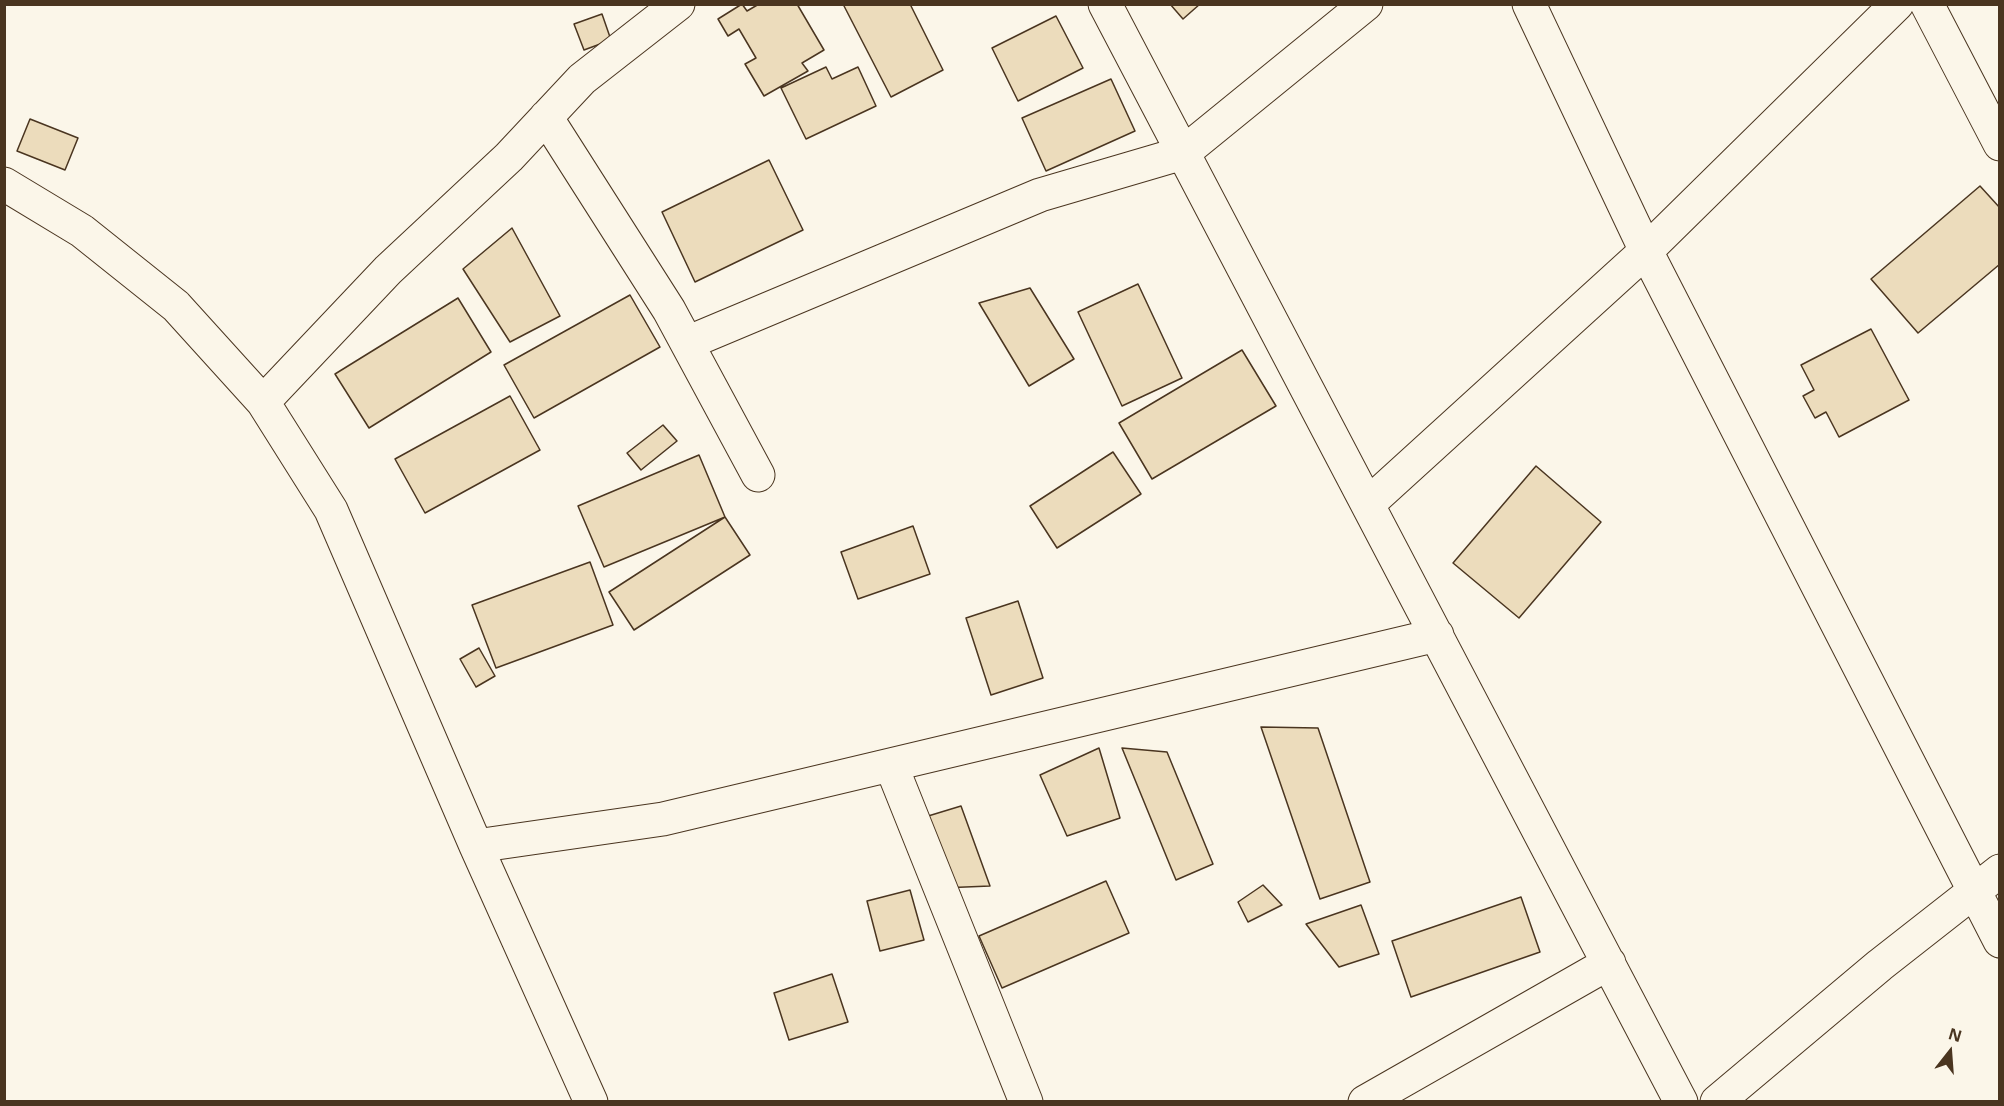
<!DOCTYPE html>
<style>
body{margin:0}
#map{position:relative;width:2004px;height:1106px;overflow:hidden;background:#fbf6e9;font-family:"Noto Sans",sans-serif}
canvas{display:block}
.frame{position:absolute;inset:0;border:6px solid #4a3520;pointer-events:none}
.north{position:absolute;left:1920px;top:1022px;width:60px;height:60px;-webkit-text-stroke:4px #fbf6e9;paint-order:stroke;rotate:17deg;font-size:16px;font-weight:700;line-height:24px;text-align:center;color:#4a3520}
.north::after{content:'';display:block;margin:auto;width:21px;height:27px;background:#4a3520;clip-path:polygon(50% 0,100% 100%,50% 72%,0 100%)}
</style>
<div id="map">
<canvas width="2004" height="1106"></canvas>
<div class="frame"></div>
<div class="north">N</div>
</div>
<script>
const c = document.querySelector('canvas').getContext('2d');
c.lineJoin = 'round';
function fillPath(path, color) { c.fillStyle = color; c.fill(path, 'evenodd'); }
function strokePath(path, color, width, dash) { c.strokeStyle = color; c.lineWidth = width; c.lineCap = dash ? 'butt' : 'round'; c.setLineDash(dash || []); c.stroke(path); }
const building = new Path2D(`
 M 742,4 L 747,11 L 759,4 L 797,4 L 824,50 L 802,63 L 808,71 L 764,96 L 745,64 L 756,58 L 739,29 L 728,36 L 718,19 Z
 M 843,4 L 910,4 L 943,70 L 891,97 Z
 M 1170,4 L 1200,4 L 1183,19 Z
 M 602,14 L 611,40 L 584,50 L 574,24 Z
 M 1056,16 L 1083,68 L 1018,101 L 992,48 Z
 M 826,67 L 832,79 L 858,67 L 876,106 L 806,139 L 781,88 Z
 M 1111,79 L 1135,131 L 1046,171 L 1022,118 Z
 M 30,119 L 78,138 L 65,170 L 17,151 Z
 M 769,160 L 803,230 L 695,282 L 662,212 Z
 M 1980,186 L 2000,208 L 2000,264 L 1918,333 L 1871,279 Z
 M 512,228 L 560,316 L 510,342 L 463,269 Z
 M 1138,284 L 1182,378 L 1122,406 L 1078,312 Z
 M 1030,288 L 1074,359 L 1029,386 L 979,303 Z
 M 630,295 L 660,347 L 534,418 L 504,365 Z
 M 458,298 L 491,352 L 369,428 L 335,374 Z
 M 1871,329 L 1909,400 L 1839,437 L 1826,412 L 1815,418 L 1803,396 L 1814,390 L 1801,365 Z
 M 1242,350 L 1276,406 L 1152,479 L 1119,423 Z
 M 510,396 L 540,450 L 425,513 L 395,459 Z
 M 663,425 L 677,441 L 641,470 L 627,453 Z
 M 1113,452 L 1141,494 L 1057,548 L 1030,506 Z
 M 699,455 L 725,517 L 604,567 L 578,506 Z
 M 1536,466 L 1601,522 L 1519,618 L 1453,563 Z
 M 725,517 L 750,555 L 634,630 L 609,592 Z
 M 913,526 L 930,574 L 858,599 L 841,552 Z
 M 590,562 L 613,625 L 496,668 L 472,605 Z
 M 1018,601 L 1043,678 L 991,695 L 966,618 Z
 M 479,648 L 495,676 L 476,687 L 460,659 Z
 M 1261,727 L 1318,728 L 1370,882 L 1320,899 Z
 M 1099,748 L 1120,818 L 1067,836 L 1040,775 Z
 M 1122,748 L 1167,752 L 1213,864 L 1176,880 Z
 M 961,806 L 990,886 L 941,888 L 915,820 Z
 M 1106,881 L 1129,933 L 1002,988 L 979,936 Z
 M 1263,885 L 1282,905 L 1248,922 L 1238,902 Z
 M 910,890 L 924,940 L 880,951 L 867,901 Z
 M 1521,897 L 1540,952 L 1411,997 L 1392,941 Z
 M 1361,905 L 1379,954 L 1339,967 L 1306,924 Z
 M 832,974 L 848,1022 L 789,1040 L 774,993 Z`);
fillPath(building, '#ecdcbc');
strokePath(building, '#4a3520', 1.5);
const minor = new Path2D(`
 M 1105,4 L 1681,1102
 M 1529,4 L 1646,251 L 2000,941
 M 1927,4 L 2000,144
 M 546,117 L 669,310 L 758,475
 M 4,184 L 82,231 L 176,306 L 263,402 L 331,510 L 476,846 L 591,1102
 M 687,343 L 1040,195 L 1183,153 L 1366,4
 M 263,402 L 388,270 L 509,157 L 582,79 L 678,4
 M 1368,504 L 1646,251 L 1897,4
 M 891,765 L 1026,1102
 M 476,846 L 663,819 L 1437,635
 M 1365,1102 L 1609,963
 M 1717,1102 L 1880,965 L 2000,871`);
strokePath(minor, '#4a3520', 35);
strokePath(minor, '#fbf6e9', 33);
</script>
